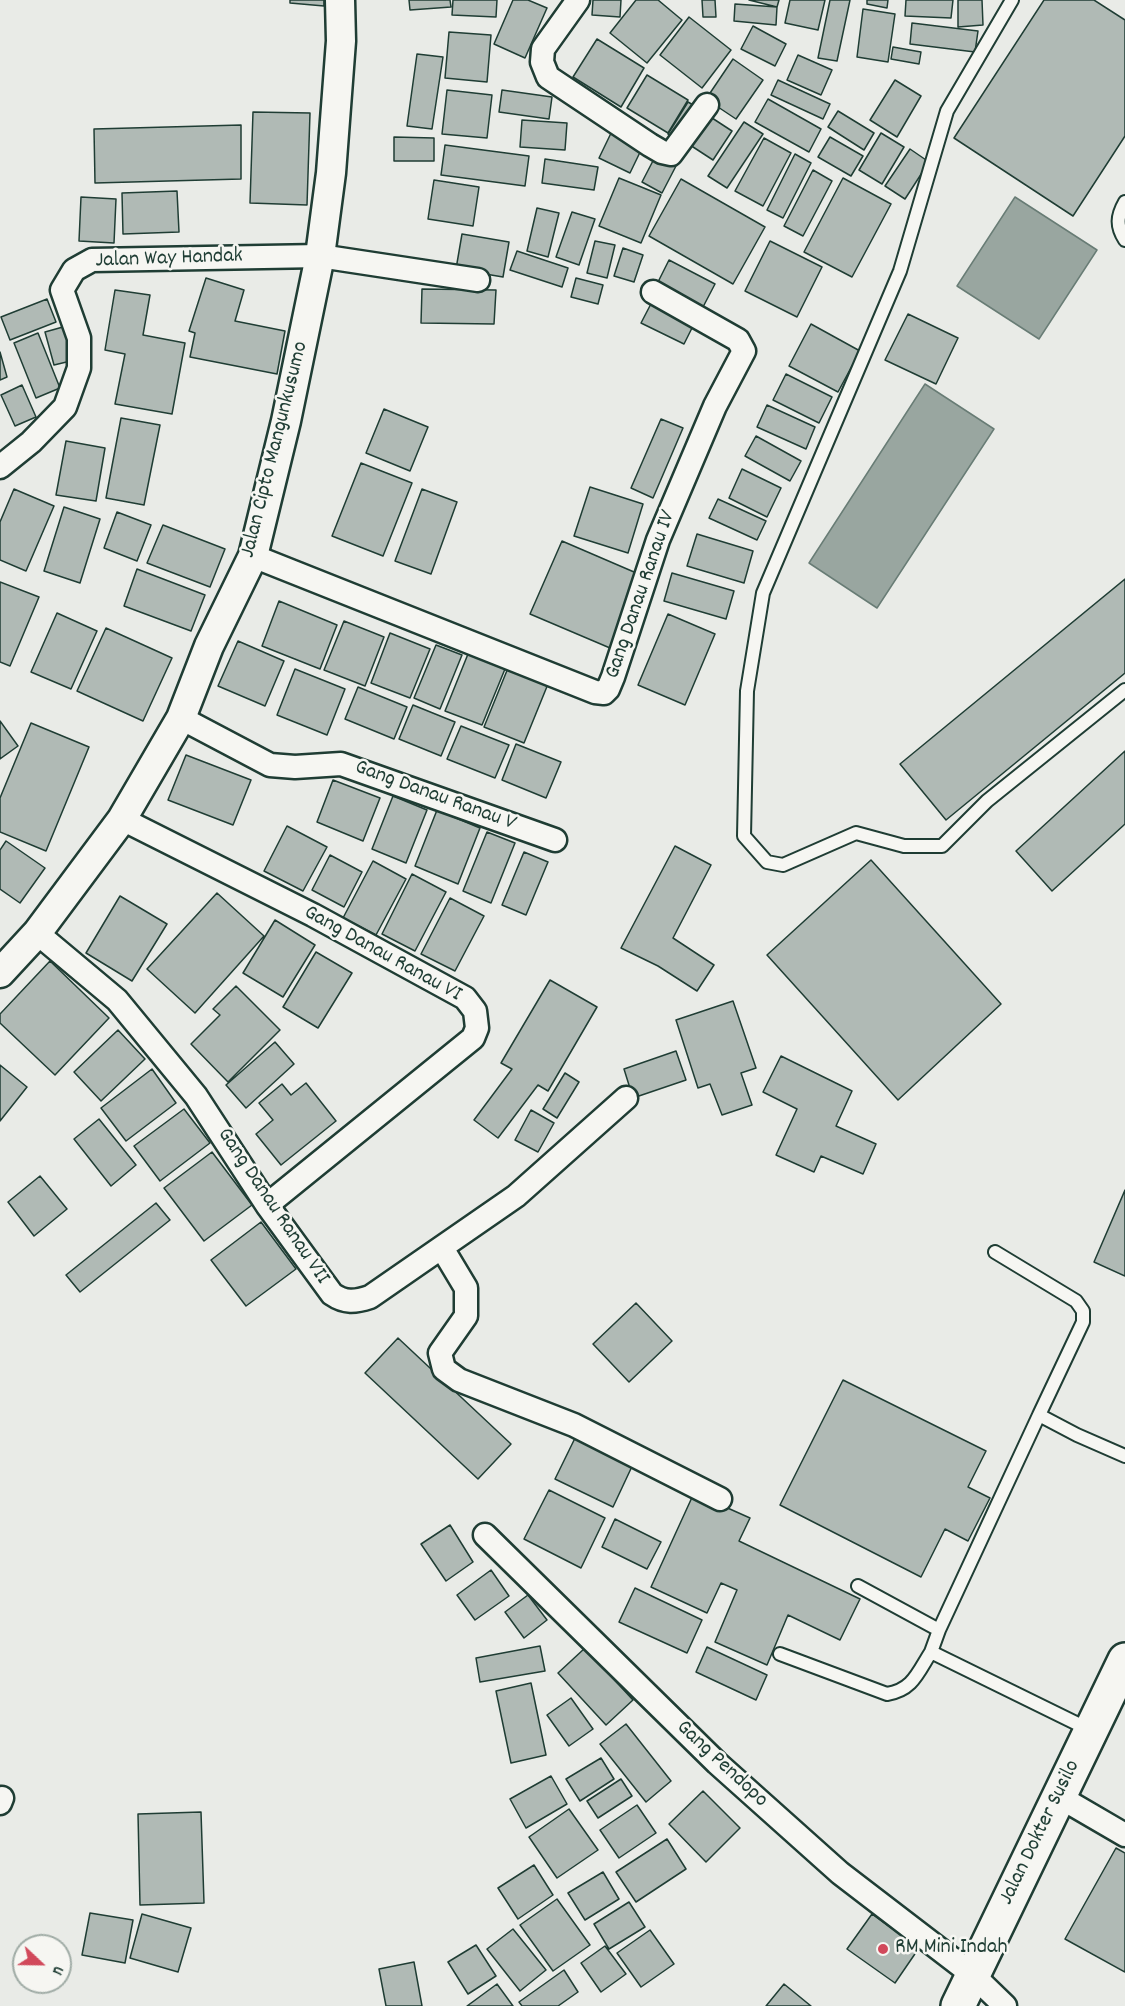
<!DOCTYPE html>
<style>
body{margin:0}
#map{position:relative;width:1125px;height:2006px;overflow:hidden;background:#e9ebe7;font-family:Dekko,sans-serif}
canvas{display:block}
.north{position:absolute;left:12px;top:1934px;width:60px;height:60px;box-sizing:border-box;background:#f6f6f2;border:2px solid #a0aca6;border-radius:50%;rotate:112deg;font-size:16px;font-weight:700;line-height:24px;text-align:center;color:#1f3d34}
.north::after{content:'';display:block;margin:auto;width:21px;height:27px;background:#d1495b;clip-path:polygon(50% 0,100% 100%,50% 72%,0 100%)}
</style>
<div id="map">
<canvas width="1125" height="2006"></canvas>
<div class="north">U</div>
</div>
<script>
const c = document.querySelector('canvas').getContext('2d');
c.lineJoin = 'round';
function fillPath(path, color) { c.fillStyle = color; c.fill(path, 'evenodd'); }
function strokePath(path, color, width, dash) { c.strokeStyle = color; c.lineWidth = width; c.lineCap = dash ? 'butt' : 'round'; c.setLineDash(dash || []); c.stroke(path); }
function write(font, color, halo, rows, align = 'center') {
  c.font = font + ' Dekko,sans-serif'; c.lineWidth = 5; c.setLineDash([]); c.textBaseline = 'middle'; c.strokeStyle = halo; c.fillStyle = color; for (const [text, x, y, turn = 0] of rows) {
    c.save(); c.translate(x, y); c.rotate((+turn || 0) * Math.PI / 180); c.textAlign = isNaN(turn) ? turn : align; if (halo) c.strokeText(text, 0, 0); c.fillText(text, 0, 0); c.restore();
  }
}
const water = new Path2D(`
 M 1015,197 L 1097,250 L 1039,339 L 957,286 Z
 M 925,384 L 994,429 L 877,608 L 809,563 Z`);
fillPath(water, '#99a6a0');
strokePath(water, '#687c75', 1.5);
const building = new Path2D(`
 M 290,0 L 324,0 L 324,6 L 290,3 Z
 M 409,0 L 450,0 L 451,7 L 410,10 Z
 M 453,0 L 497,0 L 496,17 L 452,15 Z
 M 513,0 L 528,0 L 547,8 L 525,58 L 494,44 Z
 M 593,0 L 621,0 L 620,17 L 592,15 Z
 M 636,0 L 658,0 L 682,20 L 647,63 L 610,33 Z
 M 702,0 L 715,0 L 716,17 L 703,17 Z
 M 749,0 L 779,0 L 777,7 Z
 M 790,0 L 825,0 L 818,30 L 785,23 Z
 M 830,0 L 850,0 L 837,61 L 818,58 Z
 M 867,0 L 888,0 L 887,8 L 867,4 Z
 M 906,0 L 953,0 L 951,18 L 905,16 Z
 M 958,0 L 982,0 L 983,25 L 958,27 Z
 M 1044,0 L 1094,0 L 1125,20 L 1125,136 L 1073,216 L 954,138 Z
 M 735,4 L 777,7 L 776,25 L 734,21 Z
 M 863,9 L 895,14 L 888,62 L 857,57 Z
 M 689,17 L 731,50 L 702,88 L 660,55 Z
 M 912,23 L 978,31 L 975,52 L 910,44 Z
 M 753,26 L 786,44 L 775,66 L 741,49 Z
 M 449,32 L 491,35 L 487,82 L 445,78 Z
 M 597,39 L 644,68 L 621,107 L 573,77 Z
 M 893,47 L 921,52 L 919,64 L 891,59 Z
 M 417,54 L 443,57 L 432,129 L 407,126 Z
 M 798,55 L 832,70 L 821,95 L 787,80 Z
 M 733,59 L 763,80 L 736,119 L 706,99 Z
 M 647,75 L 688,100 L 668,133 L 627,108 Z
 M 778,80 L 830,104 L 823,119 L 771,95 Z
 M 895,80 L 921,96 L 897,137 L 870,120 Z
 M 447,90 L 492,95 L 487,138 L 442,134 Z
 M 502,90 L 552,97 L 549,119 L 499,112 Z
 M 768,99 L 821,129 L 809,152 L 755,122 Z
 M 688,102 L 700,109 L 679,141 L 668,134 Z
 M 838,111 L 874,133 L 864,150 L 828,127 Z
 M 253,112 L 310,113 L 307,205 L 250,203 Z
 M 709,116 L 732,131 L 713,160 L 690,145 Z
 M 522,120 L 567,123 L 565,150 L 520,147 Z
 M 744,122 L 763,134 L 727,188 L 708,176 Z
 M 241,125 L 241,179 L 95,183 L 94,129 Z
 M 613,129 L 644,144 L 630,173 L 599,158 Z
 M 881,133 L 904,147 L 882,184 L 859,170 Z
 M 394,137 L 434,138 L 434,161 L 394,161 Z
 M 830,137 L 863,156 L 851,176 L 818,157 Z
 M 764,138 L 791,153 L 763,206 L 735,191 Z
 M 445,145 L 529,156 L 525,186 L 441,175 Z
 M 910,149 L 929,162 L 905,199 L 885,186 Z
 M 795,154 L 811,163 L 783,218 L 767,210 Z
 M 656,155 L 676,166 L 662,193 L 642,182 Z
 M 545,159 L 598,167 L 594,190 L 542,183 Z
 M 813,170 L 832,181 L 803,236 L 784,226 Z
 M 619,178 L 661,195 L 641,243 L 599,226 Z
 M 843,178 L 891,204 L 852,277 L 804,252 Z
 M 681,179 L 765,227 L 733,284 L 649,236 Z
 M 434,180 L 479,187 L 473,226 L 428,219 Z
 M 177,191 L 179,232 L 123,234 L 122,193 Z
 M 81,197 L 116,199 L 114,243 L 79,241 Z
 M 537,208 L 559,213 L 548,257 L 527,251 Z
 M 572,212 L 595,219 L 579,265 L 556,257 Z
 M 462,234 L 509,242 L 503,277 L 456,269 Z
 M 595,241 L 615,245 L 607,278 L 587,273 Z
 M 770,241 L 822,267 L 797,317 L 745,291 Z
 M 623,248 L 643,255 L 634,282 L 614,276 Z
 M 517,251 L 568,268 L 562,287 L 510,270 Z
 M 669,260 L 715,284 L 703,307 L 657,284 Z
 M 206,278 L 244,290 L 235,321 L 285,331 L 277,374 L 190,357 L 195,333 L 189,331 Z
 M 576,278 L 603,285 L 598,304 L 571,297 Z
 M 422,289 L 496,290 L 494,324 L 421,323 Z
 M 115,290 L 150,295 L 143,335 L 185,343 L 172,414 L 115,404 L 125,354 L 105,350 Z
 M 654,298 L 696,320 L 684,344 L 641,323 Z
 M 47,299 L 56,322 L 10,340 L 1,317 Z
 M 908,314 L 958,338 L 936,384 L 885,360 Z
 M 811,324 L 860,351 L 838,392 L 789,366 Z
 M 70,325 L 79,359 L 54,365 L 45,332 Z
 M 38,333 L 60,388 L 36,398 L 14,343 Z
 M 0,352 L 7,377 L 0,380 Z
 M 786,374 L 832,397 L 819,423 L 773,400 Z
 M 22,385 L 36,417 L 15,426 L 1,395 Z
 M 767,405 L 815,427 L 806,449 L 757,427 Z
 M 384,409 L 428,427 L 410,471 L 366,453 Z
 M 121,418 L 160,425 L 144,505 L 106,498 Z
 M 661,419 L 683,428 L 653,498 L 631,488 Z
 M 756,436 L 801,461 L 790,481 L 745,456 Z
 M 66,441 L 105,448 L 96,501 L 56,495 Z
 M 361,463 L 412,483 L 383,556 L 332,536 Z
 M 742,469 L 781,488 L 767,517 L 729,498 Z
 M 590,487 L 643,504 L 628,553 L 574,536 Z
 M 14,489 L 54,506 L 26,571 L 0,560 L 0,522 Z
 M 422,489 L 457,502 L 431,574 L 395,561 Z
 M 718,499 L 766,521 L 757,540 L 709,518 Z
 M 64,507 L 100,519 L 80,583 L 44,571 Z
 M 117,512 L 151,525 L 137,561 L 104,548 Z
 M 163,525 L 225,549 L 210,587 L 147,563 Z
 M 697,534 L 753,551 L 744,583 L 687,566 Z
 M 562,541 L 641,575 L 610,648 L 530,614 Z
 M 137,569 L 205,595 L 191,631 L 124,606 Z
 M 672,573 L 734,591 L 726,619 L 664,601 Z
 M 1125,579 L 1125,673 L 946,820 L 900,764 Z
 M 0,582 L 39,597 L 10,666 L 0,662 Z
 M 279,601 L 337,625 L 320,669 L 262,646 Z
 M 57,613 L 97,631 L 71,689 L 31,672 Z
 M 668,614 L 715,634 L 685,705 L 638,685 Z
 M 344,621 L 384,637 L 365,686 L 324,670 Z
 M 106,628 L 172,658 L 143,721 L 77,691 Z
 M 390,633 L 430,649 L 410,698 L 371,683 Z
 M 238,641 L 284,661 L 265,706 L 218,686 Z
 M 436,645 L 462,655 L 440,709 L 414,698 Z
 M 468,654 L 505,669 L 482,725 L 445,711 Z
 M 508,668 L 548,684 L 524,743 L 484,727 Z
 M 295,669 L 345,689 L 327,735 L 277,715 Z
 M 358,687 L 407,707 L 394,739 L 345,719 Z
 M 413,705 L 455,722 L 441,756 L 399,739 Z
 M 0,721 L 18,746 L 0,759 Z
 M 31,723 L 89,747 L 46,851 L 0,832 L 0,798 Z
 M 461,726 L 509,745 L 495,778 L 447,759 Z
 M 516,744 L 561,762 L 546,798 L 502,780 Z
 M 1125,751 L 1125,824 L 1052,891 L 1016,851 Z
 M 186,755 L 251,780 L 233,825 L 168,800 Z
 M 333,780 L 380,798 L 363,841 L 317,822 Z
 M 393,796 L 427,810 L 406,863 L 372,849 Z
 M 437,810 L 480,828 L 458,884 L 415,866 Z
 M 287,826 L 327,847 L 303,891 L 264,871 Z
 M 487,832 L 515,843 L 491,903 L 463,891 Z
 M 6,841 L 45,868 L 20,903 L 0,889 L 0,850 Z
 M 675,846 L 711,865 L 673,938 L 714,965 L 697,991 L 658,966 L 621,948 Z
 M 524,852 L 548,862 L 526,915 L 502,905 Z
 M 330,855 L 362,872 L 344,907 L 312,890 Z
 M 871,860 L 1001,1004 L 898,1100 L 767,955 Z
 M 373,861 L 406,879 L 376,935 L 343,918 Z
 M 412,874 L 446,892 L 415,951 L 382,934 Z
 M 217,893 L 264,936 L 195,1013 L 147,969 Z
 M 120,896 L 167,924 L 132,981 L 86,953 Z
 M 450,898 L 484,916 L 455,971 L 421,954 Z
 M 275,920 L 315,945 L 283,997 L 243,973 Z
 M 316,952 L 352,973 L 318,1028 L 283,1007 Z
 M 50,961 L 109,1018 L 55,1075 L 0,1023 L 0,1014 Z
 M 550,980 L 597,1007 L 548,1091 L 538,1085 L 498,1138 L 474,1120 L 512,1069 L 501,1063 Z
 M 236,986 L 280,1030 L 228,1082 L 191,1044 L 220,1015 L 213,1009 Z
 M 733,1001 L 756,1068 L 741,1073 L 752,1105 L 722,1115 L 710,1084 L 698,1088 L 676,1020 Z
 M 118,1030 L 145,1059 L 101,1101 L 74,1072 Z
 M 275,1042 L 294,1064 L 246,1108 L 226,1085 Z
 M 676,1051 L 686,1080 L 633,1098 L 624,1069 Z
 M 781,1056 L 852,1091 L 836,1126 L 876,1144 L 863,1174 L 821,1156 L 814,1172 L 776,1155 L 797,1109 L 763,1092 Z
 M 0,1065 L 27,1087 L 0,1121 Z
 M 152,1069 L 176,1103 L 126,1141 L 101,1108 Z
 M 565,1073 L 579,1082 L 557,1118 L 543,1109 Z
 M 306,1083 L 336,1121 L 281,1165 L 256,1134 L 273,1120 L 259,1103 L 282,1084 L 291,1095 Z
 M 184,1109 L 210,1143 L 160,1181 L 134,1146 Z
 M 531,1110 L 554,1123 L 538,1152 L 515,1140 Z
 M 99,1119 L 136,1165 L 111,1186 L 74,1139 Z
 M 212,1152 L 252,1205 L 204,1241 L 164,1188 Z
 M 40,1176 L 67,1209 L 34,1236 L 8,1202 Z
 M 1125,1190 L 1125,1276 L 1094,1262 Z
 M 156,1203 L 170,1220 L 80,1292 L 66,1275 Z
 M 261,1222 L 296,1269 L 246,1306 L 211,1260 Z
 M 636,1303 L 672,1341 L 629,1382 L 593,1344 Z
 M 398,1338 L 511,1444 L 478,1479 L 365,1373 Z
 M 843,1380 L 986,1451 L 968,1487 L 990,1498 L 968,1541 L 945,1529 L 921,1577 L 780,1505 Z
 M 578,1432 L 635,1460 L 613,1507 L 555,1479 Z
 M 549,1490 L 605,1518 L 581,1568 L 524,1539 Z
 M 694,1493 L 750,1518 L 739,1541 L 860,1599 L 840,1640 L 788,1615 L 767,1665 L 715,1642 L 737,1590 L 721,1583 L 707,1613 L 651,1587 Z
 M 615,1519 L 661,1542 L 647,1569 L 602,1547 Z
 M 450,1525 L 473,1562 L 446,1581 L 421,1544 Z
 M 491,1570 L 509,1596 L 475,1620 L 457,1595 Z
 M 635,1588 L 702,1620 L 687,1653 L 619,1622 Z
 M 528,1595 L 547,1620 L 524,1638 L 505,1612 Z
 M 540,1646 L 545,1671 L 480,1682 L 476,1658 Z
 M 707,1647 L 767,1675 L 756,1700 L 696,1672 Z
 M 585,1648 L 633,1700 L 606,1725 L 558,1673 Z
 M 531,1683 L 546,1755 L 511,1763 L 496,1691 Z
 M 571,1698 L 593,1729 L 569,1746 L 547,1715 Z
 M 626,1724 L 671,1781 L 646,1802 L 600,1744 Z
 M 601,1758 L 614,1779 L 580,1801 L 566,1779 Z
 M 551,1776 L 567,1804 L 526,1828 L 510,1799 Z
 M 621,1779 L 632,1796 L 598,1818 L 587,1801 Z
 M 703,1791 L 740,1828 L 706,1862 L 669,1824 Z
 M 637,1805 L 656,1833 L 619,1858 L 600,1830 Z
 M 569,1809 L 598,1850 L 557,1878 L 529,1837 Z
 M 201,1812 L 204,1903 L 140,1905 L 138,1814 Z
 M 667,1839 L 686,1869 L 636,1902 L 616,1872 Z
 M 1116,1848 L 1125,1853 L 1125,1972 L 1065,1939 Z
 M 534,1865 L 553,1895 L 518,1919 L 498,1888 Z
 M 603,1872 L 619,1899 L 585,1920 L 568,1893 Z
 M 557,1899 L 590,1945 L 553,1971 L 520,1925 Z
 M 629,1902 L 645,1927 L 609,1949 L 594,1924 Z
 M 90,1913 L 133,1920 L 125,1963 L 82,1955 Z
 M 142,1914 L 191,1928 L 178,1972 L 130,1958 Z
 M 872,1914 L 919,1948 L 895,1983 L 847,1949 Z
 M 513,1929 L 546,1970 L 520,1991 L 487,1949 Z
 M 650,1930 L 674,1964 L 641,1987 L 617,1953 Z
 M 476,1945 L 496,1976 L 468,1994 L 448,1962 Z
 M 605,1946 L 626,1974 L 601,1992 L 581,1963 Z
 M 414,1962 L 422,2006 L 386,2006 L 379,1969 Z
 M 564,1970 L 578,1992 L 558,2006 L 522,2006 L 519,2002 Z
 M 497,1984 L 513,2006 L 467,2006 Z
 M 784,1984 L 811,2006 L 766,2006 Z`);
fillPath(building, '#b0bab5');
strokePath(building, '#1f3d34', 1.5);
const service = new Path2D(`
 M 1012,0 L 947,111 L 900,271 L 763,593 L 747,691 L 744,836 L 767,862 L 783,865 L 856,833 L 904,846 L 942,846 L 987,801 L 1125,690
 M 1125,202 C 1117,216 1116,226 1125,240
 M 995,1252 L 1076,1301 L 1083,1311 L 1083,1322 L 1039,1415
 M 858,1586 L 939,1630
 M 780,1654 L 887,1694 C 913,1690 918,1672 931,1652
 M 1090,1730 L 931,1652 L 939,1630 L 1039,1415 L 1077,1435 L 1125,1456`);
const minor = new Path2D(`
 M 578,0 L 543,49 L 542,62 L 548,77 L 650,145 L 662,152 L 671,154 L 707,105
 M 0,467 L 31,442 L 65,407 L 79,368 L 79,338 L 62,290 L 74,270 L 92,260 L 320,256 L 478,280
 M 253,556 L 595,692 L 604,693 L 608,689 L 613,677 L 658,540 L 715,406 L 744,351 L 738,340 L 653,292
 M 181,718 L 270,765 L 295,767 L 341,764 L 555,840
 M 122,819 L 313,915 L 465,998 L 475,1011 L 477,1028 L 473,1038 L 267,1205
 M 37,933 L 117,1000 L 196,1096 L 267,1205 L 332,1294 C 345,1303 355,1302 370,1297 L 516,1196 L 626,1098
 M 442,1248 L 466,1288 L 466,1316 L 440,1353 L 444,1369 L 459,1380 L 574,1425 L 720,1499
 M 485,1535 L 717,1763 L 840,1873 L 973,1975 L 1005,2006
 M 1058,1796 L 1125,1835
 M 0,1803 L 2,1798`);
const tertiary = new Path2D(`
 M 0,973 L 37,933 L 122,819 L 181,718 L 209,646 L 253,556 L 286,421 L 320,256 L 331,173 L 341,41 L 340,0`);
const secondary = new Path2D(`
 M 958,2006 L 1125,1660`);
strokePath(service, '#1f3d34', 16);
strokePath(minor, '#1f3d34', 27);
strokePath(tertiary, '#1f3d34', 33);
strokePath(secondary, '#1f3d34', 38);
strokePath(service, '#f6f6f2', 12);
strokePath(minor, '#f6f6f2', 22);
strokePath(tertiary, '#f6f6f2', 28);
strokePath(secondary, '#f6f6f2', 33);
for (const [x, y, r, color] of [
 [883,1949,6,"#d1495b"]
]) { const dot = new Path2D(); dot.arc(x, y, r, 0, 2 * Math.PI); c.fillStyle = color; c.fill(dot); strokePath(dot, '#f6f6f2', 2); }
write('22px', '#1f3d34', '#f6f6f2', [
 ["Jalan Way Handak",169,260,-2],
 ["Jalan Cipto Mangunkusumo",276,450,-76],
 ["Gang Danau Ranau IV",642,595,-71],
 ["Gang Danau Ranau V",435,797,20],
 ["Gang Danau Ranau VI",382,955,29],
 ["Gang Danau Ranau VII",272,1207,56],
 ["Gang Pendopo",721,1765,43],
 ["Jalan Dokter Susilo",1041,1833,-64]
]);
write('22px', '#1f3d34', '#f6f6f2', [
 ["RM Mini Indah",895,1949]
], 'left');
</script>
